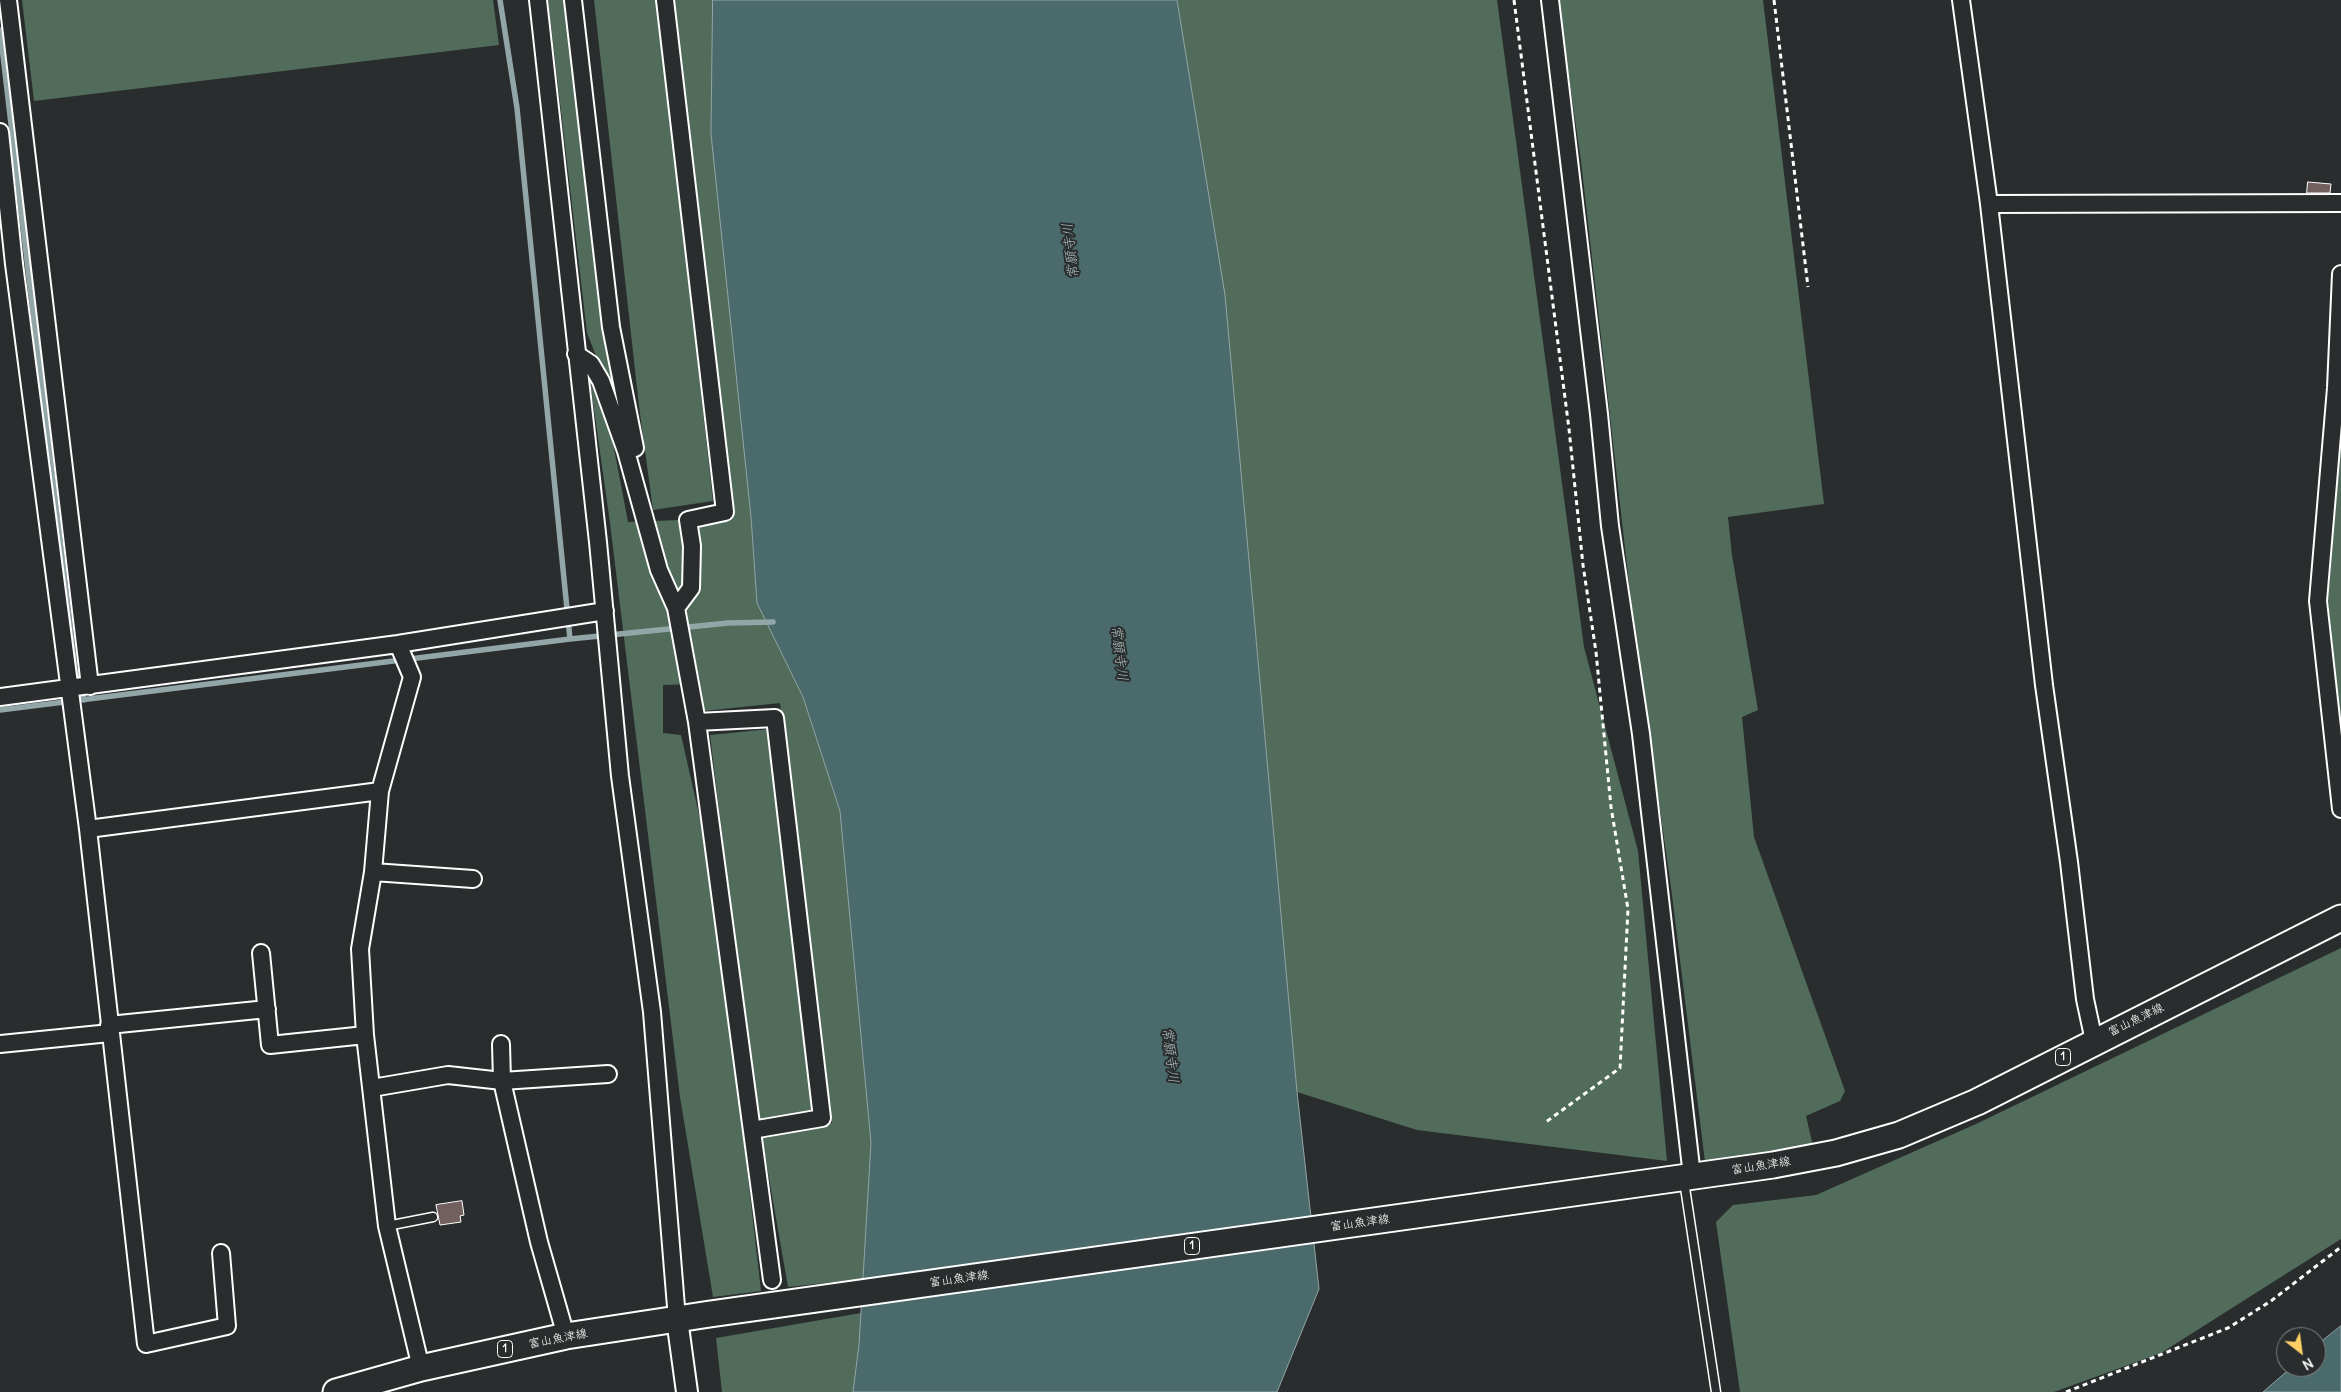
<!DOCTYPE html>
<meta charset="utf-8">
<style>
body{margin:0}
#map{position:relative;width:2341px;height:1392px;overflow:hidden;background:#2a2d2e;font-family:Delius,sans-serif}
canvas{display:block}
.north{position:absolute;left:2276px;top:1327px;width:50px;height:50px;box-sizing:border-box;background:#2a2d2e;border:1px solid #7f8182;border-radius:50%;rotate:150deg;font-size:14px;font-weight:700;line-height:20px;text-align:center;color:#fff}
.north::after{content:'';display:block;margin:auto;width:18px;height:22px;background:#ffd166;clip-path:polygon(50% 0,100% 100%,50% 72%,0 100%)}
</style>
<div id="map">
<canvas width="2341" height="1392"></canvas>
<div class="north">N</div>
</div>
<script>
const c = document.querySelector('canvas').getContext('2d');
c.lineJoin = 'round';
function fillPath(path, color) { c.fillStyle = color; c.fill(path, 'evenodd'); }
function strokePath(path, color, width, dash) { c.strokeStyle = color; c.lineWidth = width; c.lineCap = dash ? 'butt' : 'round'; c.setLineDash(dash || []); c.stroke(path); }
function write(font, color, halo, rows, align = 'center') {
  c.font = font + ' Delius,"Klee One",sans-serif'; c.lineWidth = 4; c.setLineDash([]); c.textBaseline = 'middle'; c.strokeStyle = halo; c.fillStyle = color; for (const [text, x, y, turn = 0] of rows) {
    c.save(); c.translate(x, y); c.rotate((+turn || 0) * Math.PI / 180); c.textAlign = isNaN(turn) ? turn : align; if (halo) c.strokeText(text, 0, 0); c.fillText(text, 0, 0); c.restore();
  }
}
fillPath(new Path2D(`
 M 22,0 L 493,0 L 499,45 L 34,101 Z
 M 548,0 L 566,0 L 573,83 L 621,419 L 587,333 Z
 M 594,0 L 657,0 L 713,501 L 653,510 L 639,406 Z
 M 674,0 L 713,0 L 757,602 L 803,697 L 840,811 L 871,1143 L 863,1279 L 788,1287 L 762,1138 L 832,1123 L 780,703 L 704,711 L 699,684 L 663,685 L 663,733 L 681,735 L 706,845 L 726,985 L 761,1291 L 713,1297 L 680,1097 L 610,523 L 590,381 L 612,438 L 628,522 L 730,518 Z
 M 1177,0 L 1497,0 L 1584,647 L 1638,851 L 1667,1161 L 1417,1130 L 1297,1092 L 1226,308 Z
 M 1558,0 L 1763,0 L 1824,504 L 1728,517 L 1732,555 L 1758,710 L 1742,717 L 1754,837 L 1845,1091 L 1840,1101 L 1806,1116 L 1813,1146 L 1705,1162 L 1671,887 L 1634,627 L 1581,161 Z
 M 2341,439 L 2341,746 L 2328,599 Z
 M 770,729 L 816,1110 L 757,1121 L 710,735 Z
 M 2341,948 L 2341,1239 L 2161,1353 L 2054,1392 L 1740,1392 L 1716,1222 L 1733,1205 L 1816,1195 L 1976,1124 Z
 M 861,1313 L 859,1345 L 853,1392 L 722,1392 L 716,1338 Z`), '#516c5a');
const water = new Path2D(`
 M 713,0 L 1177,0 L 1225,295 L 1297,1092 L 1319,1289 L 1277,1392 L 853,1392 L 859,1345 L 871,1143 L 840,811 L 803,697 L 757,603 L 751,517 L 711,134 Z
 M 2341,1326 L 2341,1392 L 2263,1392 L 2292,1367 L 2316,1367 L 2316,1346 Z`);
fillPath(water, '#4b6a6c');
strokePath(water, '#93a6a7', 1);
strokePath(new Path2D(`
 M 500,0 L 517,108 L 570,639
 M 0,30 L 75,670 L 84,700
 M 0,710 L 570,639 L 728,623 L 773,622`), '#93a6a7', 5.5);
const building = new Path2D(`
 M 2308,182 L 2331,184 L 2330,193 L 2307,193 Z
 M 462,1201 L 464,1215 L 460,1216 L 461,1222 L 440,1225 L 436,1205 Z`);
fillPath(building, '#725f5e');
strokePath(building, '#fff', 1);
const service = new Path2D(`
 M 1684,1181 L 1716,1392
 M 387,1226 L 433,1217`);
const minor = new Path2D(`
 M 8,0 L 90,686
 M 538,0 L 598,542 L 620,776 L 652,1012 L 677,1319
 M 573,0 L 611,327 L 635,448 L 626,451 L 601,381 L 591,364 L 576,354
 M 665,0 L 725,512 L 688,520 L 692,546 L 691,588 L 676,608 L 697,722
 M 1550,0 L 1599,414 L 1610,526 L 1641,734 L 1692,1176
 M 1961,0 L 1989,204 L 2044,685 L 2069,862 L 2085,999 L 2094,1041
 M 0,132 L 14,264 L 88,829 L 146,1344 L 227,1326 L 221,1253
 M 1989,204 L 2341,203
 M 2341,274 L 2336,388 L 2318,601 L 2341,809
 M 626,451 L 659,570 L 676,608
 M 398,644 L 412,677 L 380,791 L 373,872 L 360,949 L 365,1035 L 387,1226 L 421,1368
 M 0,697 L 398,644 L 605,611
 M 88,829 L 380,791
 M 373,872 L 473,879
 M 261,953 L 270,1045 L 365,1035
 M 109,1025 L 267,1009
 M 0,1044 L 110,1033
 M 501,1044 L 502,1081 L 539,1242 L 566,1336
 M 372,1088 L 448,1075 L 502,1081 L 608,1074
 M 752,1130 L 822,1118 L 775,718 L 697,722 L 772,1280`);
const tertiary = new Path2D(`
 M 677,1319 L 687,1392`);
const primary = new Path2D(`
 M 336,1392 L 421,1368 L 566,1336 L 710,1314 L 1773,1165 L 1836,1153 L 1899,1135 L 1977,1102 L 2341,918`);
strokePath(service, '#fff', 11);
strokePath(minor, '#fff', 20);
strokePath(tertiary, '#fff', 24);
strokePath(primary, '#fff', 29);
strokePath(new Path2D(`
 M 1514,0 L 1569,429 L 1583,565 L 1596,652 L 1611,807 L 1628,909 L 1620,1068 L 1546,1122
 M 1774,0 L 1808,287
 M 2066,1392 L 2228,1328 L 2271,1301 L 2341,1247`), '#fff', 3, [5, 4]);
strokePath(service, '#2a2d2e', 8);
strokePath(minor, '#2a2d2e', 16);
strokePath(tertiary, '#2a2d2e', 20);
strokePath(primary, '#2a2d2e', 25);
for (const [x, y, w] of [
 [2063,1057,15],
 [1192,1246,15],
 [505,1349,15]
]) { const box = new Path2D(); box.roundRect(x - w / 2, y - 8.5, w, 17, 4); c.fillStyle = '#2a2d2e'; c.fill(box); strokePath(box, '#fff', 1); }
write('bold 11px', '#fff', null, [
 ["1",2063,1057],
 ["1",1192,1246],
 ["1",505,1349]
]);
write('12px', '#fff', '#2a2d2e', [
 ["富山魚津線",2136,1020,-26],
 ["富山魚津線",1761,1166,-9],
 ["富山魚津線",1360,1223,-8],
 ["富山魚津線",959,1279,-8],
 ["富山魚津線",558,1339,-11]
]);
write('italic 14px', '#aebcbd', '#2a2d2e', [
 ["常願寺川",1071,251,-97],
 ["常願寺川",1119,653,83],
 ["常願寺川",1170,1055,83]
]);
</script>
